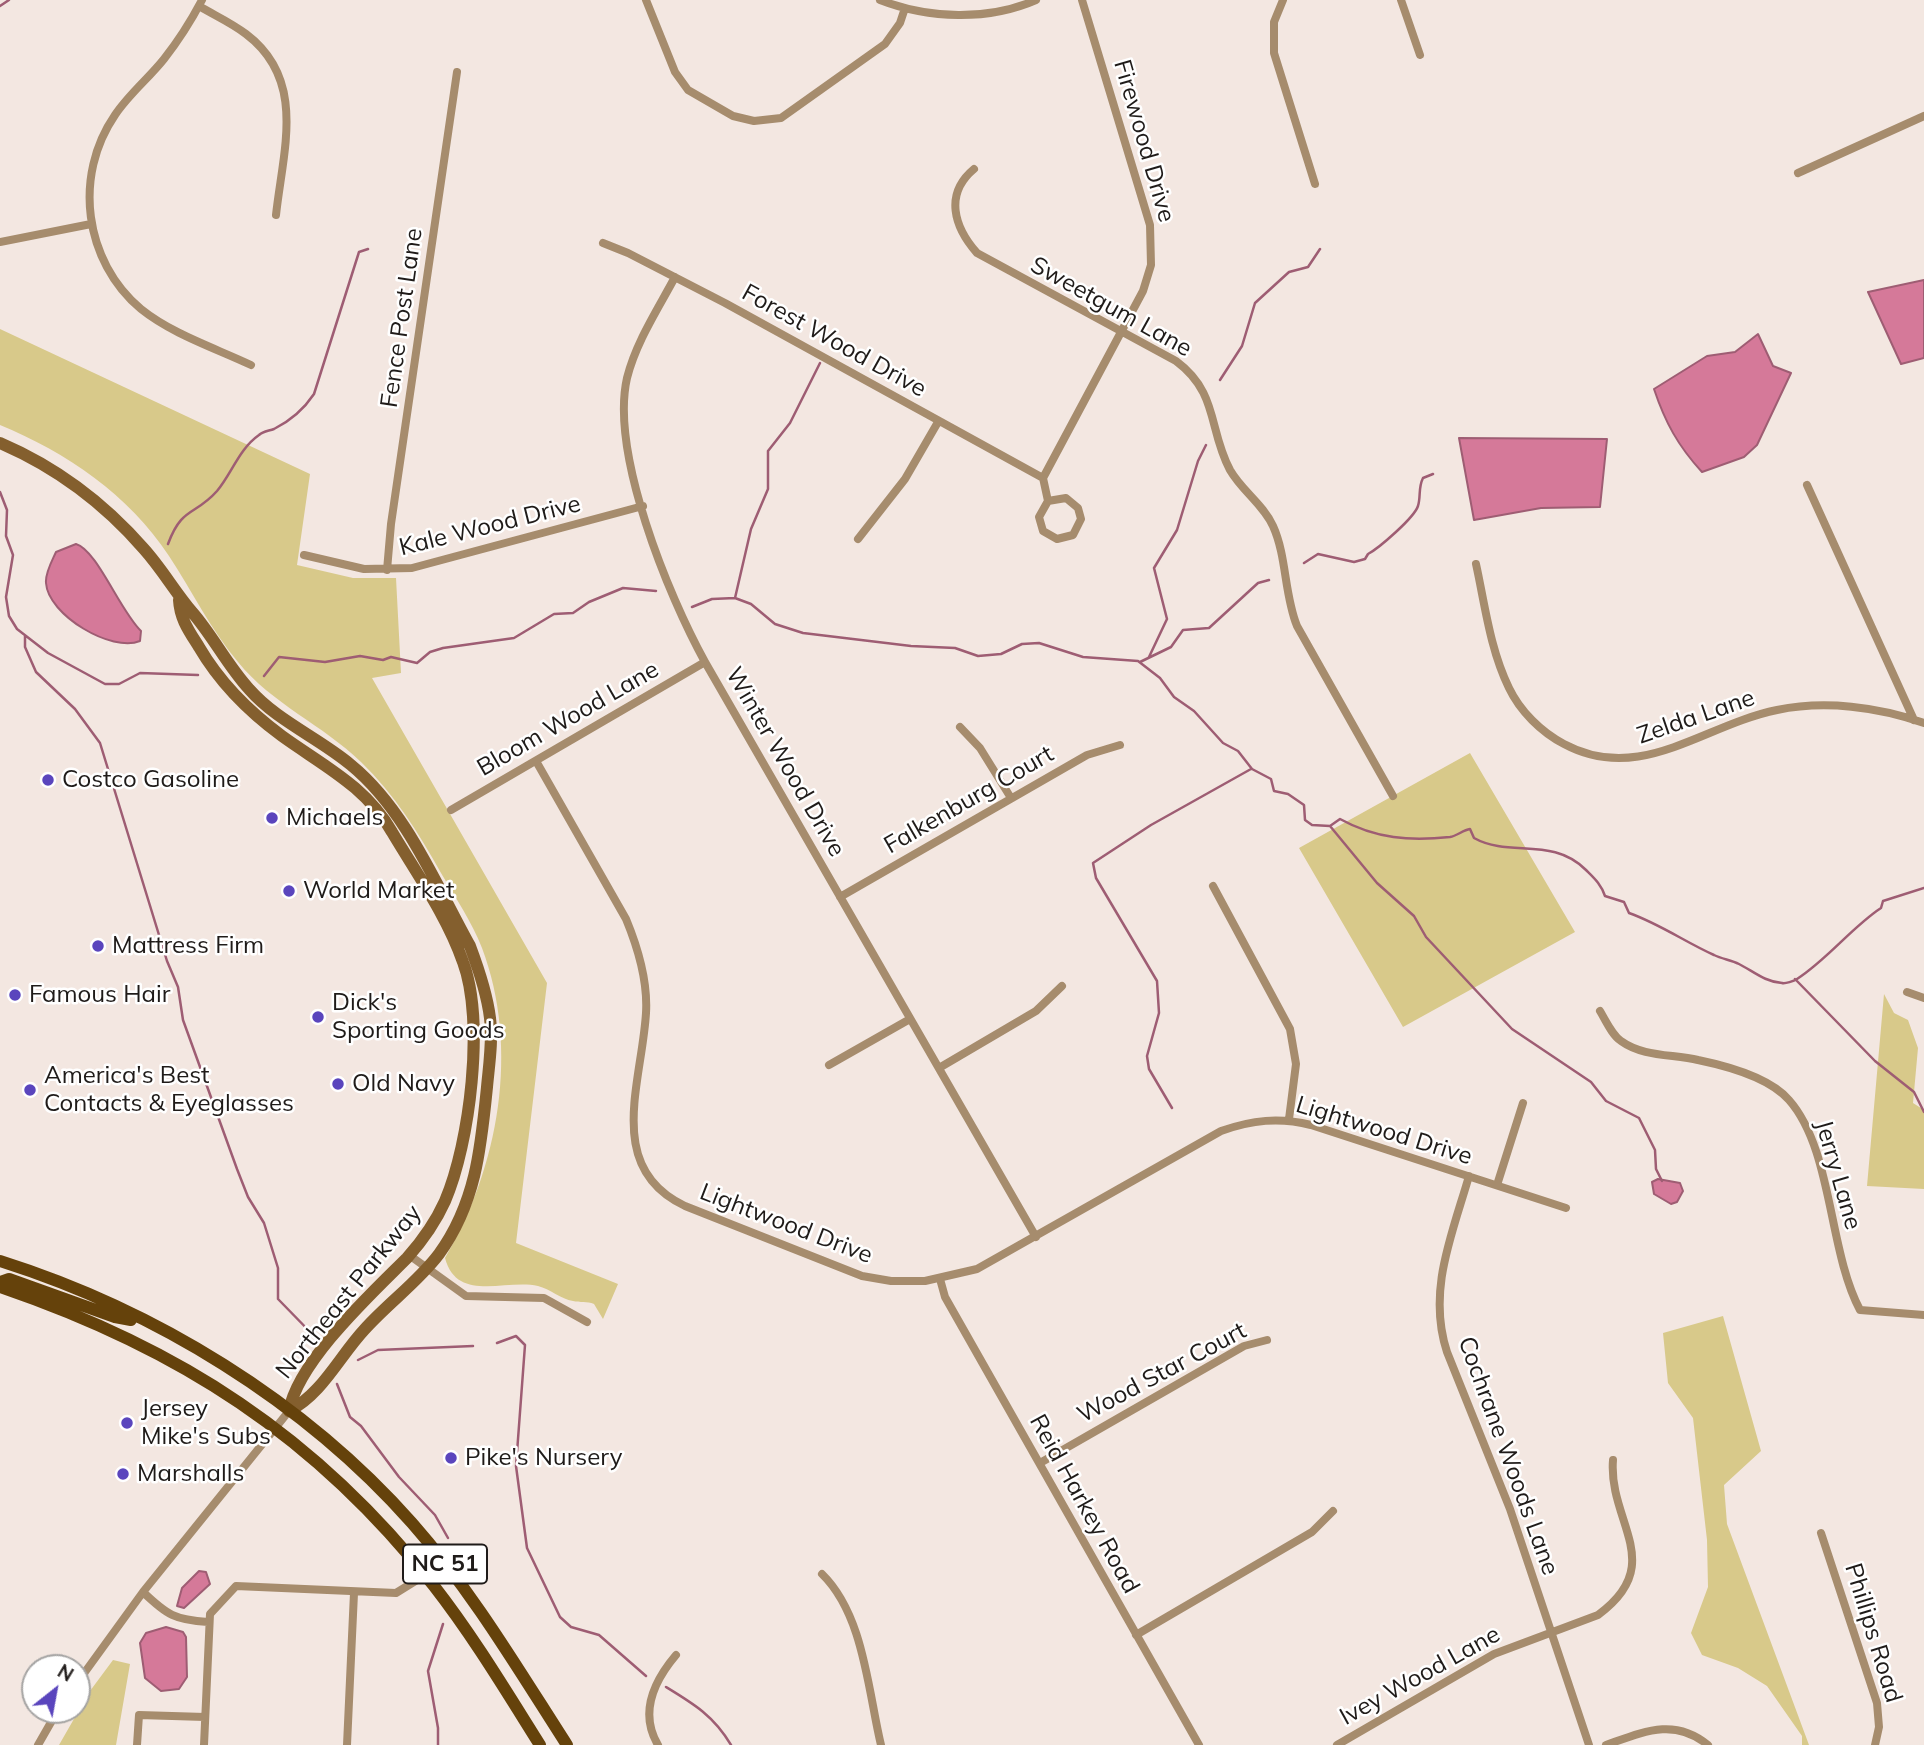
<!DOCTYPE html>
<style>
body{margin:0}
#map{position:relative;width:1924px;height:1745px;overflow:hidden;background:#f3e7e1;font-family:Mulish,sans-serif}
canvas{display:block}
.north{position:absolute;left:21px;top:1654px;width:70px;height:70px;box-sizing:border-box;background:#fff;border:2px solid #a5a4a3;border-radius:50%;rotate:31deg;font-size:19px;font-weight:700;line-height:28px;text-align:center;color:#1f1b19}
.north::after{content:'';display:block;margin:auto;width:24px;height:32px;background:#5a45bd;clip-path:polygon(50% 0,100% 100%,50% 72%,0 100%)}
</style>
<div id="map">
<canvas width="1924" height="1745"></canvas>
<div class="north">N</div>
</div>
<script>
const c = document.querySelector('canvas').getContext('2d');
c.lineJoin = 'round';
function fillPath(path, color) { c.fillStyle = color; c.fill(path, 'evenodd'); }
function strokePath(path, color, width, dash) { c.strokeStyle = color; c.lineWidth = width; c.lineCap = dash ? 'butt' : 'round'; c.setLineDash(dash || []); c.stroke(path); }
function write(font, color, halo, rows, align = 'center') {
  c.font = font + ' Mulish,sans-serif'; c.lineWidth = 5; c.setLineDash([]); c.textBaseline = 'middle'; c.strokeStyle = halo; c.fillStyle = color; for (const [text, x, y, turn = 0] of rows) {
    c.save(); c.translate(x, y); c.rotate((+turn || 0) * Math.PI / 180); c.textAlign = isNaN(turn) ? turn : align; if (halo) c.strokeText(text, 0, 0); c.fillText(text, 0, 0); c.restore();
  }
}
fillPath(new Path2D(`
 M 0,329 L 310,474 L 297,565 L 353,578 L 396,578 L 401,673 L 372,678 L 547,983 L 516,1243 L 618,1284 L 603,1319 L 594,1304 C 587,1301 580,1303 573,1301 C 561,1299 550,1289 538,1286 C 505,1279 457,1303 445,1258 C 499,1167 520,1049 482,948 C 472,922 455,897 441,873 C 418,832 395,795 361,762 C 323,725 272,704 238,662 C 211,630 192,591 169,556 C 129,495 66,452 0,425 Z
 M 1470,753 L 1575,932 L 1403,1027 L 1299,848 Z
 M 1884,994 L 1894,1013 L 1908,1020 L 1918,1048 L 1913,1103 L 1924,1110 L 1924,1189 L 1867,1186 Z
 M 1723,1316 L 1761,1451 L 1724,1485 L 1727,1524 L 1809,1745 L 1802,1745 L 1802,1736 L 1767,1686 L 1738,1668 L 1702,1655 L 1691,1633 L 1708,1587 L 1707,1540 L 1693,1418 L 1668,1383 L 1663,1333 Z
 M 113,1660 L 130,1664 L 116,1745 L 59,1745 L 90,1691 Z`), '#d8c98a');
const water = new Path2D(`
 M 1924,280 L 1924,358 L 1901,364 L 1868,292 Z
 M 1758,334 L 1773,366 L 1791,373 L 1757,445 L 1744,457 L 1702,472 C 1678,446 1665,422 1654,389 L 1707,356 L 1735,352 Z
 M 1459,438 L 1607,439 L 1600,507 L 1541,508 L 1474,520 Z
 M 76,544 C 97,550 120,611 141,631 L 140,641 C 112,653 48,615 46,583 C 45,573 52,561 56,552 Z
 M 1658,1179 L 1680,1183 L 1683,1191 L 1677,1202 L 1671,1204 L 1654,1194 L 1652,1182 Z
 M 199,1571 L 206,1572 L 210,1584 L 184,1608 L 177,1606 L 182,1588 Z
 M 166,1627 L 183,1632 L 186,1637 L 187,1677 L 179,1689 L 161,1691 L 145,1678 L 140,1643 L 146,1633 Z`);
fillPath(water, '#d57999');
strokePath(water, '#9e5d73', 2);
strokePath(new Path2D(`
 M 0,6 L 9,0
 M 1220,380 L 1242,346 L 1255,303 L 1289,272 L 1308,267 L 1320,249
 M 0,492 L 7,510 L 6,536 L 13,555 L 6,597 L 9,616 L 17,629 L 48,653 L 105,684 L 119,684 L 140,673 L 198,675
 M 168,544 C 182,506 195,516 217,491 C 232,473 239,449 259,435 C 263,431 269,431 274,429 C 290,421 304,409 314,394 L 359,252 L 368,249
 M 1304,563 L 1318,554 L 1354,562 L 1365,559 L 1368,554 C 1379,548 1414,518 1418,506 C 1421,496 1418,488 1423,478 L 1433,474
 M 735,598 L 751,529 L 768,489 L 768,451 L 790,423 L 820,363
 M 692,607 L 712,599 L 735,598 L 751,604 L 775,624 L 803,633 L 911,646 L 955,648 L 978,656 L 1001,654 L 1022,644 L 1039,643 L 1083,657 L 1138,661 L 1160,678 L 1174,697 L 1194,711 L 1223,743 L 1238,751 L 1252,769 L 1271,779 L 1274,791 L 1288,794 L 1304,805 L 1305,820 L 1312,825 L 1330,826 L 1377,883 L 1414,916 L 1426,937 L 1512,1029 L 1591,1082 L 1606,1101 L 1639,1118 L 1655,1150 L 1656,1169 L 1662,1181
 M 25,636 L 25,647 L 36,672 L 75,709 L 100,743 L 167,961 L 178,987 L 183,1020 L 237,1169 L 248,1197 L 264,1223 L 278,1268 L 278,1299 L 316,1338
 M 1149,657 L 1167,619 L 1154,568 L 1177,530 L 1198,461 L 1206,445
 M 1140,662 L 1171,647 L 1183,630 L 1209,628 L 1258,583 L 1269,580
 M 264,676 L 279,657 L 325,662 L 360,656 L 383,660 L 391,657 L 417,663 L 430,652 L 443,648 L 514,638 L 554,614 L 573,613 L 589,602 L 623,588 L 656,591
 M 1330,826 L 1340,819 C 1376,839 1410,841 1450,837 C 1457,836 1463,830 1470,829 L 1474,838 C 1510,858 1552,836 1586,870 C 1594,878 1601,884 1605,896 L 1624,902 L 1629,913 C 1660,924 1685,942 1714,955 C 1722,959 1731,960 1739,964 C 1753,971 1765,982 1782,983 C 1785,984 1794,981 1797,979 C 1828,959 1852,927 1881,908 L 1883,901 L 1924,888
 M 1795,979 L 1875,1061 L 1914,1092 L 1924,1112
 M 1172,1108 L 1149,1069 L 1147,1056 L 1159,1013 L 1157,981 L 1096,878 L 1093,863 L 1151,825 L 1251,769
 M 497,1343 L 516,1336 L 525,1345 L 516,1466 L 527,1548 L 560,1617 L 571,1627 L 599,1635 L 646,1676
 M 358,1360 L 378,1350 L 473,1346
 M 337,1384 L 350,1417 L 361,1426 L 399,1477 L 435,1515 L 448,1538
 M 666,1687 C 694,1704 714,1716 731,1745
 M 438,1745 L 438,1728 L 428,1671 L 443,1624`), '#9e5d73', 2.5);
strokePath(new Path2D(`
 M 202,0 C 191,21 179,40 164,59 C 149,78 129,94 115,115 C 73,176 84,261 141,309 C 172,334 215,348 251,365
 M 646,0 L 675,72 L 688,90 L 733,116 L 754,121 L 781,118 L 885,44 L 900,23 L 905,8
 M 880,0 C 929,19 988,21 1036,0
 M 1283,0 L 1274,22 L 1274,53 L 1315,184
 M 1401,0 L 1420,55
 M 199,6 C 214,15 232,23 246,34 C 307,80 283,150 276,215
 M 974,169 C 944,194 954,227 977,253 L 1176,361 C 1219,393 1208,429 1230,470 C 1242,491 1263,504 1273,526 C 1287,557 1284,594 1297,626 L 1393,796
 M 1798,173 L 1924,116
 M 0,242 L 91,224
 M 603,243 L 628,253 L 725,303 L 1043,478
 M 675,277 C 658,309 636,342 627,378 C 610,453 668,595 705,662 L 1036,1237
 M 1043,478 L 1143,291 L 1151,265 L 1150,225 L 1082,0
 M 1043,478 L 1048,501 L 1039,517 L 1043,531 L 1057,539 L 1073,535 L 1081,519 L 1078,508 L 1066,498 L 1048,501
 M 1807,485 L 1914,720
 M 858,539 L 905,479 L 938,422
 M 304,555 L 364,569 L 412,568 L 643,506
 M 1476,564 C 1485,605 1490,649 1509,688 C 1520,711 1541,732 1564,744 C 1640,785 1703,725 1777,710 C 1825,700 1878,707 1924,723
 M 387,570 L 391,524 L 457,72
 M 960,727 L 980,748 L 1011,798
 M 536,761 L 626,919 C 638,948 648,980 646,1013 C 642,1082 604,1168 685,1206 L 862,1276 L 891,1281 L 925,1281 L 977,1269 L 1221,1131 C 1252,1120 1279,1117 1311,1125 L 1566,1208
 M 451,810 L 705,662
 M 1213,886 L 1290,1029 L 1296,1064 L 1289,1119
 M 840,897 L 1087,755 L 1120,745
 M 1907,992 L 1924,998
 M 1600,1011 C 1606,1021 1612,1035 1621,1041 C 1643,1057 1673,1054 1698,1060 C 1727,1066 1769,1077 1789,1100 C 1833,1150 1828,1250 1860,1310 L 1924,1315
 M 829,1065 L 910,1019
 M 939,1068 L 1036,1011 L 1062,986
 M 1469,1176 C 1452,1235 1427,1291 1447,1352 L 1510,1509 L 1589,1745
 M 1497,1185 L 1523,1103
 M 409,1255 L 466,1296 L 544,1298 L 587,1322
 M 940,1279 L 945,1297 L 1199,1745
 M 1040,1463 L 1244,1346 L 1267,1340
 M 1821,1533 L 1877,1703 L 1879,1727 L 1875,1745
 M 822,1574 C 864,1615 868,1691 881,1745
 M 143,1592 C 167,1615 175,1620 208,1622
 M 1136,1635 L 1312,1532 L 1333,1511
 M 77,1683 L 143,1592 L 289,1411
 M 38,1745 L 58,1710
 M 137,1745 L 139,1715 L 205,1717
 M 204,1745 L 210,1614 L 236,1586 L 396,1593 L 425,1575
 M 347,1745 L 354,1593
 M 658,1745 C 639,1713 654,1681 676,1655
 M 1337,1745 L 1494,1654 L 1598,1615 C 1668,1564 1608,1522 1613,1460
 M 1606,1745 C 1643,1732 1674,1717 1708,1745`), '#a68c6d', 8);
strokePath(new Path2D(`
 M 0,443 C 56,467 104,503 144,549 C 162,569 175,592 192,612 C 213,636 227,665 249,689 C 277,721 319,738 351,765 C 406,810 436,885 470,946 C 479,970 487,993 490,1018 C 493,1040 489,1065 487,1087 C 481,1147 476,1203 439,1254 C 418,1282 388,1303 364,1330 C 339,1357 322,1394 289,1411
 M 179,600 C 180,619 189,631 199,647 C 220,683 248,711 282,736 C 322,765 366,786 392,832 C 417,874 447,916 463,962 C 485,1021 470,1143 445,1201 C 436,1221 422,1241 407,1258 C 371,1294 298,1361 289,1411`), '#845f2e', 12);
strokePath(new Path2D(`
 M 0,1261 C 155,1310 304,1401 412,1523 C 472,1591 518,1669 567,1745
 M 0,1282 L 9,1279 L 115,1317 L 131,1320
 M 0,1287 C 179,1348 316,1436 434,1586 C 473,1636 506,1691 540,1745`), '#65420b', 12);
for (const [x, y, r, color] of [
 [48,780,7,"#5a45bd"],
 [272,818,7,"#5a45bd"],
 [289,891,7,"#5a45bd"],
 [98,946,7,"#5a45bd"],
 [15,995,7,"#5a45bd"],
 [318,1017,7,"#5a45bd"],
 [338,1084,7,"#5a45bd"],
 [30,1090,7,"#5a45bd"],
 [127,1423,7,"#5a45bd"],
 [451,1458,7,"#5a45bd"],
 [123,1474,7,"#5a45bd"]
]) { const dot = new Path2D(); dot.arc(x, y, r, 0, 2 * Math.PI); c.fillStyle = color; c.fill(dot); strokePath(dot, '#fff', 2.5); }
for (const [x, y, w] of [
 [445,1564,84]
]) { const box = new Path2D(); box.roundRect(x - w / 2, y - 19.5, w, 39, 5); c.fillStyle = '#fff'; c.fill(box); strokePath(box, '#1f1b19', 2); }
write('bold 23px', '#1f1b19', null, [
 ["NC 51",445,1564]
]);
write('24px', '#1f1b19', '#fff', [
 ["Firewood Drive",1144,141,74],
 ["Sweetgum Lane",1111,307,29],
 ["Fence Post Lane",402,318,-82],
 ["Forest Wood Drive",834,341,29],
 ["Kale Wood Drive",490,526,-14],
 ["Zelda Lane",1696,717,-19],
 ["Bloom Wood Lane",568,719,-30],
 ["Winter Wood Drive",785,762,60],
 ["Falkenburg Court",969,800,-30],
 ["Lightwood Drive",1384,1131,17],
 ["Jerry Lane",1838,1175,74],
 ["Lightwood Drive",786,1224,21],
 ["Northeast Parkway",349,1292,-51],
 ["Wood Star Court",1162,1373,-28],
 ["Cochrane Woods Lane",1508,1456,70],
 ["Reid Harkey Road",1084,1504,61],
 ["Phillips Road",1873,1633,73],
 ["Ivey Wood Lane",1420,1676,-29]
]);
write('24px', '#1f1b19', '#fff', [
 ["Costco Gasoline",62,780],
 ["Michaels",286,818],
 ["World Market",303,891],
 ["Mattress Firm",112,946],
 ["Famous Hair",29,995],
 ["Dick's",332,1003],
 ["Sporting Goods",332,1031],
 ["America's Best",44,1076],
 ["Contacts & Eyeglasses",44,1104],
 ["Old Navy",352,1084],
 ["Jersey",141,1409],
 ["Mike's Subs",141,1437],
 ["Pike's Nursery",465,1458],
 ["Marshalls",137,1474]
], 'left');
</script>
